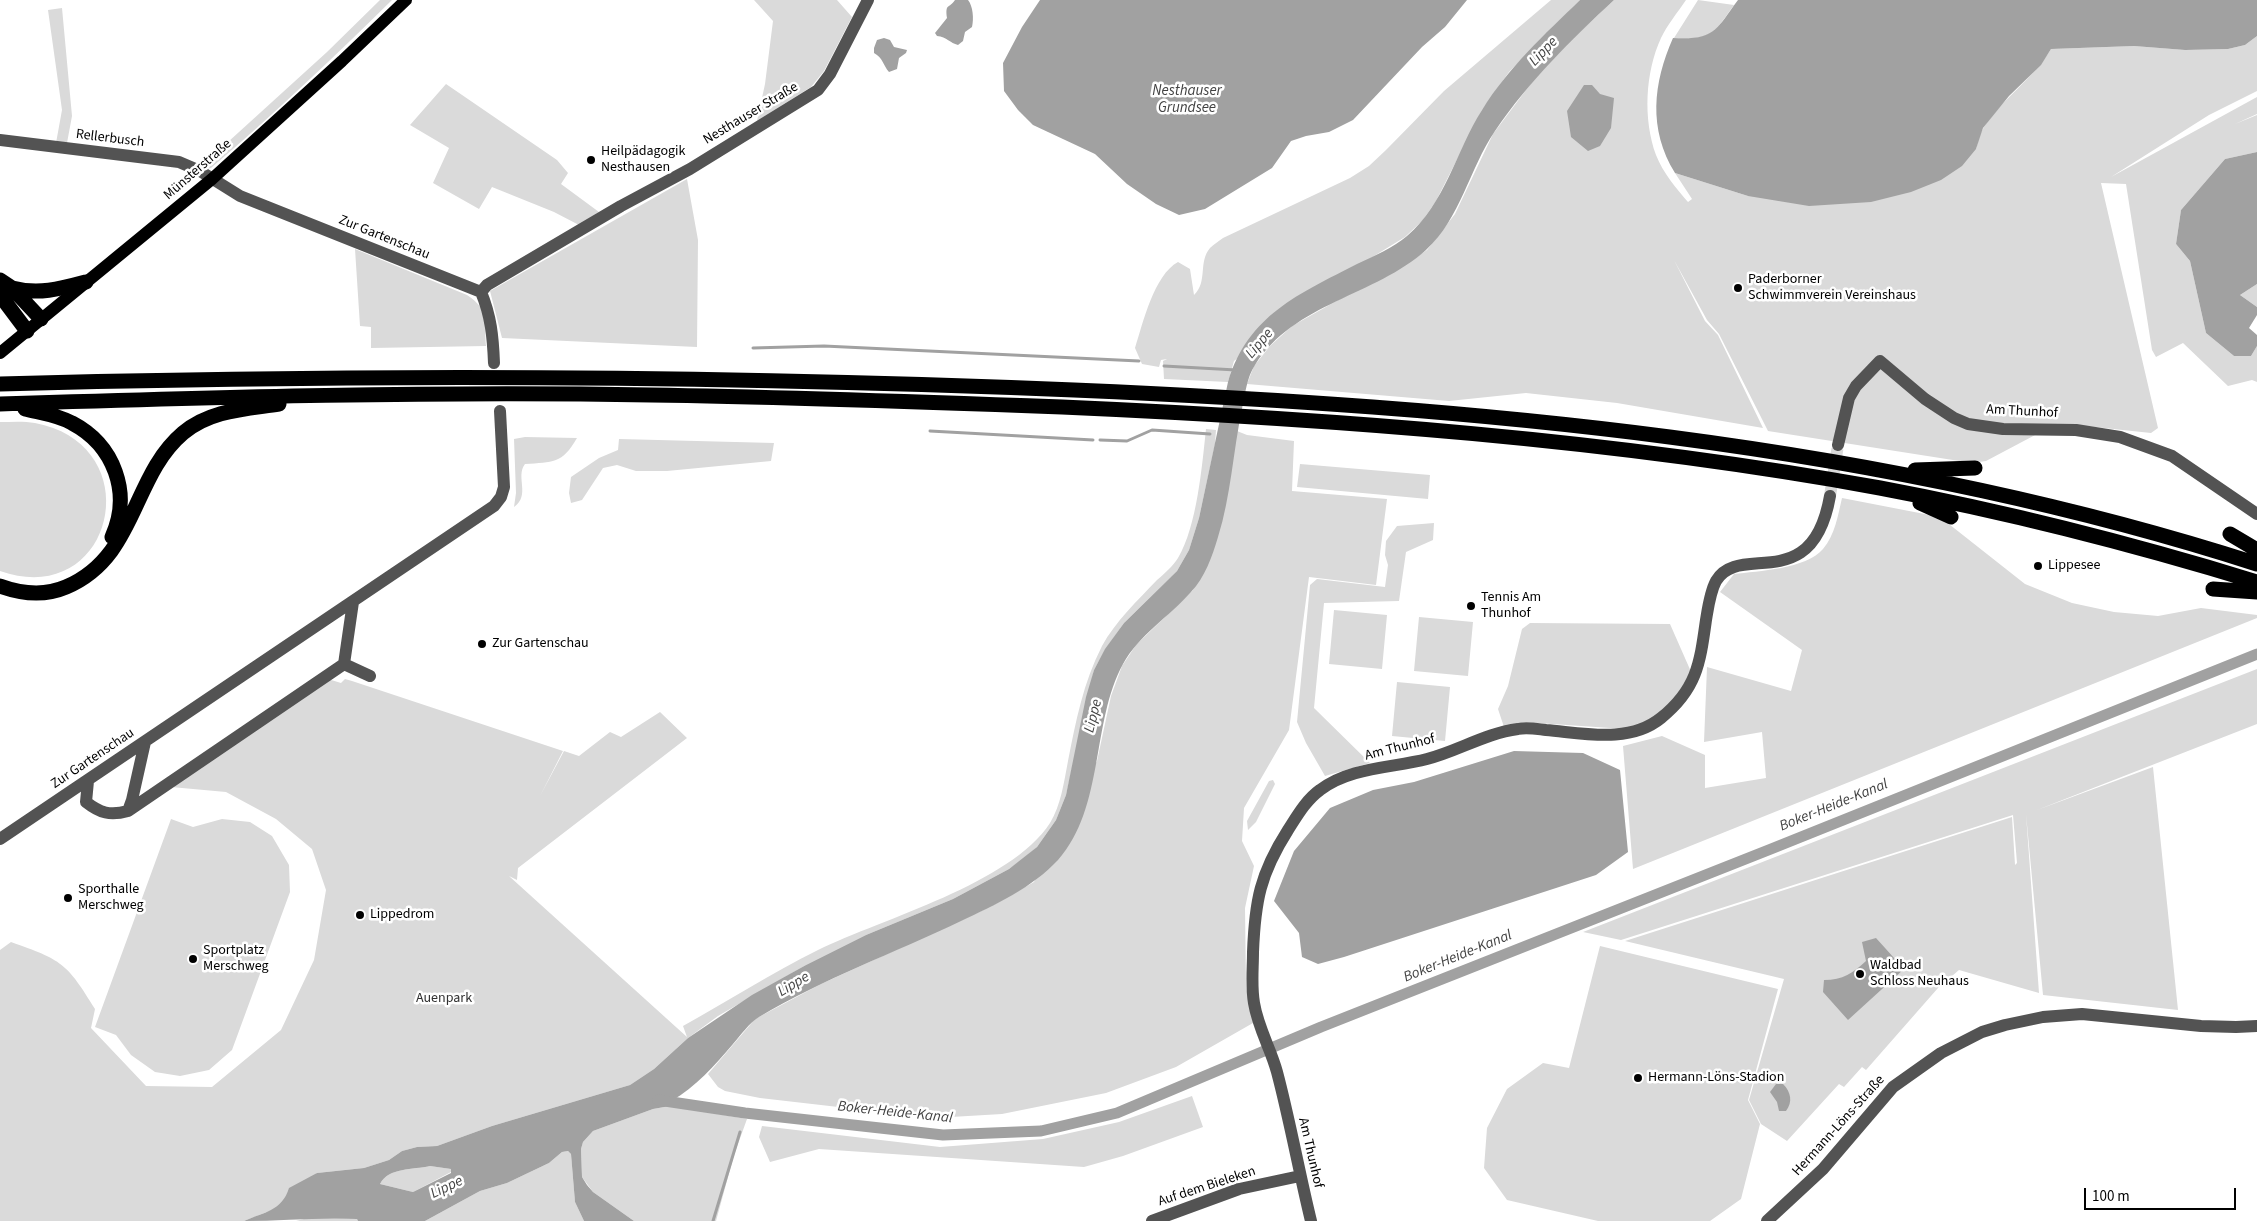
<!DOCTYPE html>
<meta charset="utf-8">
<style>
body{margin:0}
#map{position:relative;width:2257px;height:1221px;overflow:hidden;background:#fff;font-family:"Source Sans 3",sans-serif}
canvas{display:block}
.scale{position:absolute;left:2084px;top:1188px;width:152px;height:22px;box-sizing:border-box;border:2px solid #000;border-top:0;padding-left:6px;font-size:15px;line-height:18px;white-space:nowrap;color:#000;-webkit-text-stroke:4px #fff;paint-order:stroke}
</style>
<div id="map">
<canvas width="2257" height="1221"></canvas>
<div class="scale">100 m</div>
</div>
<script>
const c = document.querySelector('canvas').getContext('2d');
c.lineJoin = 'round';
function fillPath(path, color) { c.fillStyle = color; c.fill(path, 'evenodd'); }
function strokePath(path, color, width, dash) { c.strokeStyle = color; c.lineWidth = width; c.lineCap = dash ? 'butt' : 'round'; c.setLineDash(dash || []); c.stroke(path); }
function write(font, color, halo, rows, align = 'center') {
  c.font = font + ' "Source Sans 3",sans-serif'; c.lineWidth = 5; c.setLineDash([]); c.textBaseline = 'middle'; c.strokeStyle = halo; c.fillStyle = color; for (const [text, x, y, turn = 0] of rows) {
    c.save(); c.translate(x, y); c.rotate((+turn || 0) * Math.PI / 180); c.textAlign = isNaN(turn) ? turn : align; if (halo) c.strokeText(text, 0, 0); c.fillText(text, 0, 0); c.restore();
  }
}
fillPath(new Path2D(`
 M 380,0 L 392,0 C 333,58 274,114 211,168 L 207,169 L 198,164 L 207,157 L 217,152 L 327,52 Z
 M 754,0 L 837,0 L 852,17 L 824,71 L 811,87 L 757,121 L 765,84 L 773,21 Z
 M 1551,0 L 1580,0 L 1509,72 L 1482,110 L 1436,201 L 1423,220 L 1405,237 L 1374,256 L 1234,361 L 1228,382 L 1164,379 L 1163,361 L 1167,359 L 1161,360 L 1159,367 L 1142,364 L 1135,348 C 1143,323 1154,275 1178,262 L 1190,269 L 1194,295 C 1208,282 1198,262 1210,248 C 1214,244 1219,241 1223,238 L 1350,178 L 1369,166 L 1386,150 L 1444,91 Z
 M 1614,0 L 1686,0 C 1678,12 1667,25 1661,38 C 1645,73 1643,119 1656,155 C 1663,173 1676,188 1688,202 L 1692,199 L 1675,173 L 1748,196 L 1976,149 C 1978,142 1980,133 1984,127 C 2003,98 2033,79 2051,49 L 2134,46 L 2185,50 L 2228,49 L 2245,45 L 2257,36 L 2257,91 L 2209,115 L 2111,177 L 2257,97 L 2257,114 L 2235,124 L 2257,115 L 2257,152 L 2225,159 L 2181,210 L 2176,244 L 2190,261 L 2206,333 L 2234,356 L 2251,356 L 2257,346 L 2257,382 L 2252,380 L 2228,386 L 2183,343 L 2156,357 L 2152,350 L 2126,184 L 2101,183 L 2158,428 L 2151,433 L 2085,426 L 2037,434 L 1986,461 L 1972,463 L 1768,431 L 1719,334 L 1707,320 L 1674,260 L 1705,321 L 1718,335 L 1763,428 L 1617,403 L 1526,393 L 1449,401 L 1247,384 L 1254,366 L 1270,346 L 1292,326 L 1340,299 L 1395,271 L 1427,250 L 1455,214 L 1493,134 L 1535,78 L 1569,42 Z
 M 1698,0 L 1734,5 C 1713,34 1713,40 1674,38 Z
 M 62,8 L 72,116 L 67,143 L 56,143 L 62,110 L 48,10 Z
 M 446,84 L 557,160 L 568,173 L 561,184 L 599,212 L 579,225 L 554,212 L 492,187 L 479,209 L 433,183 L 449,148 L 410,125 Z
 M 687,179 L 698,240 L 697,347 L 502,338 L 490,291 Z
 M 355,249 L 467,295 C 490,310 484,321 486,346 L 371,348 L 371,327 L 360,326 Z
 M 2257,284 L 2257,307 L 2240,295 Z
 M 0,422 C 11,422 24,421 35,423 C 152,445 114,611 0,571 Z
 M 1206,429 L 1216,430 L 1215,444 L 1199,518 L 1189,550 L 1177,571 L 1124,623 L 1105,650 L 1094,670 L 1066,795 L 1056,820 L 1037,847 L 1023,859 L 1009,869 L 953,899 L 866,935 L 806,965 L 718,1016 L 688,1038 L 654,1069 L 630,1085 L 492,1126 L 437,1146 L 417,1147 L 402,1151 L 389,1160 L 364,1168 L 317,1173 L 277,1208 L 244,1221 L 0,1221 L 0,950 L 11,942 C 62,960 67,963 95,1009 L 91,1028 L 146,1086 L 212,1087 L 281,1030 L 314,960 L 326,890 L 312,849 L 276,819 L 226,792 L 171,787 L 328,679 L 341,683 L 345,679 L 352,681 L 563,751 L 540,796 L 564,751 L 579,756 L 610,732 L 621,737 L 660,712 L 687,738 L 518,868 L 517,880 L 509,876 L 687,1037 L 683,1026 C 728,1001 772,973 818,950 C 884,918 1010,884 1050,823 C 1061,805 1064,782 1068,761 C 1076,721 1083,683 1102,646 C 1115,622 1138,600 1157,580 C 1164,574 1173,566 1178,558 C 1197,526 1202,466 1206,429 Z
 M 1237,431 L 1247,435 L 1294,441 L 1292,491 L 1387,499 L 1376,585 L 1309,577 L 1289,730 L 1244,808 L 1242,841 L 1254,866 L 1245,908 L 1246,986 L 1253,1023 L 1176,1067 L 1106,1093 L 1002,1114 L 934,1118 L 760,1098 L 725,1091 L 718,1087 L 708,1074 L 755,1019 L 821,984 L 990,907 L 1034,882 L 1097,761 L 1111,696 L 1122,666 L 1136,645 L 1193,590 Z
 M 525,437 L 577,438 C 562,464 553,462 525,464 C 515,477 531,495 514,507 L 516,493 L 514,439 Z
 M 619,439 L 774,443 L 771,461 L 667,471 L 636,471 L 617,465 L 603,468 L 582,500 L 571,503 L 569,493 L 571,477 L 599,458 L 618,450 Z
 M 1300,464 L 1430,475 L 1428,499 L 1297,487 Z
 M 1842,498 L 1940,517 L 2025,584 L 2072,603 L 2114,612 L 2158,616 L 2201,608 L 2257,615 L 2257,618 L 1633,869 L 1623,746 L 1662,736 L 1705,755 L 1705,788 L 1766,778 L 1762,732 L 1704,742 L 1707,667 L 1791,691 L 1802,650 L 1720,592 L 1734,574 C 1758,571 1806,569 1823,549 C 1835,535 1838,515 1842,498 Z
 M 1434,523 L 1433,540 L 1406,552 L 1399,601 L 1324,603 L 1314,708 L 1370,763 L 1325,776 L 1306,743 L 1297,722 L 1310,585 L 1317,579 L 1385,587 L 1388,565 L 1385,555 L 1386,541 L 1397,526 Z
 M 1334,610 L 1387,615 L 1382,669 L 1329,664 Z
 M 1419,617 L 1473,622 L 1468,676 L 1414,671 Z
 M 1530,623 L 1670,624 L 1692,674 L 1665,710 L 1644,723 L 1625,729 L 1523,722 L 1504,727 L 1498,709 L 1508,686 L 1522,629 Z
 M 2257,669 L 2257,724 L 2037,810 L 2153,767 L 2178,1010 L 2043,995 L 2026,814 L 2039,993 L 1959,970 L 1938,988 L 1866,1070 L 1862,1067 L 1844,1087 L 1839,1084 L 1787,1141 L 1761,1124 L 1749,1100 L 1784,979 L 1625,941 L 2012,817 L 2015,865 L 2017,863 L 2013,815 L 1621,940 L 1583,932 Z
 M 1397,682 L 1450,687 L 1445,741 L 1392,736 Z
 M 1273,780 L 1275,784 L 1256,822 L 1248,830 L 1247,821 L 1269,781 Z
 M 171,819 L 193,827 L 222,819 L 250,822 L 272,836 L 289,865 L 290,892 L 232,1050 L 209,1070 L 180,1076 L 155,1072 L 131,1055 L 116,1035 L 95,1027 Z
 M 1600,946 L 1778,989 L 1748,1100 L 1760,1124 L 1741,1199 L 1710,1221 L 1598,1221 L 1507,1200 L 1484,1168 L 1487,1128 L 1507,1089 L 1543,1063 L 1569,1068 Z
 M 1192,1096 L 1203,1127 L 1123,1156 L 1084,1167 L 819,1149 L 770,1162 L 759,1137 L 762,1126 L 940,1147 L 1043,1139 L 1119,1122 Z
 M 670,1106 L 747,1119 L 734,1155 L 716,1221 L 634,1221 L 593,1192 L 582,1177 L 581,1149 L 583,1142 L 593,1131 L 653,1109 Z
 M 568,1151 L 571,1154 L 575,1202 L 584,1221 L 425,1221 L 480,1191 L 507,1183 L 549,1163 L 562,1152 Z
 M 430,1166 L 451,1169 L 451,1172 L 413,1192 L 380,1184 C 389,1167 413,1170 430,1166 Z
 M 312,1217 L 357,1219 L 358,1221 L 296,1221 Z`), '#dadada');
fillPath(new Path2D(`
 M 955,0 L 968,0 C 973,6 974,19 972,27 L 965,32 L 963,41 L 958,45 C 950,43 947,37 937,36 L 935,33 L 947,18 C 945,3 949,9 955,0 Z
 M 1040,0 L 1467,0 L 1445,27 L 1422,47 L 1353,120 L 1329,132 L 1306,136 L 1291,141 L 1272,168 L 1205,209 L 1179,215 L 1156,204 L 1127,184 L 1095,154 L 1033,125 L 1018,110 L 1004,91 L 1003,63 L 1022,27 Z
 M 1580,0 L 1614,0 C 1570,41 1529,81 1495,131 C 1469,169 1461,218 1426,250 C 1375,296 1294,303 1255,365 C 1247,377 1245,394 1242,409 C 1233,451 1231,496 1218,537 C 1212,557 1205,577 1191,592 C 1169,617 1139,635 1123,664 C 1091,722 1105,807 1058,860 C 1032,888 995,905 961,921 C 894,953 823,979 759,1017 C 749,1023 741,1035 733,1044 C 714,1066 696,1087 671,1101 L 670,1106 L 653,1109 L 593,1131 L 583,1142 L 581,1149 L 582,1177 L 587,1185 L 593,1192 L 634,1221 L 584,1221 L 575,1202 L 571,1154 L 568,1151 L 562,1152 L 549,1163 L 507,1183 L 480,1191 L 425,1221 L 358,1221 L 357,1219 C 319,1217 282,1221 244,1221 C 264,1212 282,1211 289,1188 L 317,1173 L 364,1168 L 389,1160 L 402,1151 L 417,1147 L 437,1146 L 492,1126 L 630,1085 L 654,1069 L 688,1038 L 752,995 L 806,965 L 866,935 L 953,899 L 1009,869 L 1037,847 L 1056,820 L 1066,795 L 1086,697 L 1094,670 L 1105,649 L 1124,623 L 1177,571 L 1189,550 L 1199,518 L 1228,382 C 1248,315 1299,294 1357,264 C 1374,256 1393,248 1407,236 C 1445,204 1456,151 1482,110 C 1508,68 1545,34 1580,0 ZM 430,1166 L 451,1169 L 451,1173 L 413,1192 L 380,1184 C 389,1167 413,1170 430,1166 Z
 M 1738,0 L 2257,0 L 2257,36 L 2245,45 L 2228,49 L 2185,50 L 2134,46 L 2051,49 L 2041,65 L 2009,96 L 1983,128 L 1976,149 L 1962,166 L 1941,180 L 1911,192 L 1871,202 L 1809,206 L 1748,196 L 1675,173 C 1648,129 1653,83 1673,38 C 1715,40 1715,31 1738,0 Z
 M 884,38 L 890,40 L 894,47 L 907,50 L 906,53 L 899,58 L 897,69 L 889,72 C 883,65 883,58 874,53 L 874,48 L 877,40 Z
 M 1584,85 L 1592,85 L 1600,94 L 1614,98 L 1611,128 L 1600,146 L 1588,151 L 1571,137 L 1567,111 Z
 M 2257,152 L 2257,284 L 2240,295 L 2257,307 L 2257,315 L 2249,328 L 2257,335 L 2257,346 L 2251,356 L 2234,356 L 2206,333 L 2190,261 L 2176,244 L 2181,210 L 2225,159 Z
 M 1514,751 L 1583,753 L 1620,770 L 1628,852 L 1596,875 L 1344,957 L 1318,964 L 1302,957 L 1299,933 L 1274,901 L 1294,851 L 1330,808 L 1373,790 L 1414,782 Z
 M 1876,938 L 1904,969 L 1848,1020 L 1823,992 L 1824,980 C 1843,980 1853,973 1866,961 L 1862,942 Z
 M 1776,1084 L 1783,1084 C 1791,1092 1793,1102 1786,1111 L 1779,1111 L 1777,1102 L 1770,1092 Z`), '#a1a1a1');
strokePath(new Path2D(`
 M 753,348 L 824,346 L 1139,361
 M 1164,366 L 1236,370
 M 930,431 L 1093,440
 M 1100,440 L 1127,441 L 1152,430 L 1210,434
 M 713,1221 L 740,1132`), '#a1a1a1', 3);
strokePath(new Path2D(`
 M 658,1100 L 745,1113 L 943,1135 L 1041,1131 L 1117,1113 L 1321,1027 L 1771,849 L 2257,654`), '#a1a1a1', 11);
strokePath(new Path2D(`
 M 1830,496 L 1838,445`), '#d9d9d9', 12, [12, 6]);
strokePath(new Path2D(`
 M 0,140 L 179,162 L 200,171 L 240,196 L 481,292 C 491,316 493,337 494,363
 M 481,292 L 487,285 L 621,206 L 690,169 L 818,90 L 830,74 L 868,0
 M 1838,445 L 1849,398 L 1856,386 L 1880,361 L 1925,399 L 1954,418 L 1968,424 L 2003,429 L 2076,430 L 2120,437 L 2172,456 L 2257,514
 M 344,664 L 370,676
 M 88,781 L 86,802 C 100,813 110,816 128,811 L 132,800 L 145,742
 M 128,811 L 344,664 L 353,602
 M 0,839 L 494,506 L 501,497 L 504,487 L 500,411
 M 1152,1221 L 1239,1189 L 1300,1176
 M 1311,1221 C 1299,1172 1290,1121 1277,1072 C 1271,1049 1258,1028 1254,1003 C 1251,986 1253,969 1253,952 C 1255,901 1260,874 1288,830 C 1297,816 1306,800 1320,790 C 1350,767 1392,768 1427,759 C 1458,751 1486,733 1518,729 C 1527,727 1537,729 1546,730 C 1583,733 1629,744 1661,718 C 1697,689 1700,663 1706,620 C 1708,608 1710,592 1716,581 C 1739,541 1812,598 1830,496
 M 1767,1221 L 1823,1169 L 1893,1087 L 1941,1053 L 1982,1032 L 2005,1025 L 2043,1017 L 2082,1014 L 2201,1026 L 2236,1027 L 2257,1026`), '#535353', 12);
strokePath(new Path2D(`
 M 0,353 L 212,179 L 342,61 L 406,0`), '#000', 12);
strokePath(new Path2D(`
 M 0,280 L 12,288 L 41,319
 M 12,288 C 38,295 60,289 86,282
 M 0,295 L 27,331
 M 0,384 C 358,374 716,375 1074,390 C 1471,407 1876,441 2257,564
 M 0,404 C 217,397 434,391 651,395 C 788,397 925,402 1062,407 C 1336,419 1611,439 1880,488 C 2008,512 2133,544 2257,582
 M 25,409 C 41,413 58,415 72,423 C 114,445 132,493 112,537
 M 1915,470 L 1975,468
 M 1920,503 L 1951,517
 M 2230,534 L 2257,550
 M 0,586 C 22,594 45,596 66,587 C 137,557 131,477 183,433 C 210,410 246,409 279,404
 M 2213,589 L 2257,592`), '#000', 15);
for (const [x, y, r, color] of [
 [591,160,5,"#000"],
 [1738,288,5,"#000"],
 [2038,566,5,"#000"],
 [1471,606,5,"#000"],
 [482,644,5,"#000"],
 [68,898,5,"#000"],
 [360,915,5,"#000"],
 [193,959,5,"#000"],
 [1860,974,5,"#000"],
 [1638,1078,5,"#000"]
]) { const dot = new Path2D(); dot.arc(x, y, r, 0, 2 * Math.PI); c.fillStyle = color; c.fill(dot); strokePath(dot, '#fff', 2); }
write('14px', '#000', '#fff', [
 ["Nesthauser Straße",751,114,-31],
 ["Rellerbusch",110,139,7],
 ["Münsterstraße",198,170,-41],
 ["Zur Gartenschau",384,238,22],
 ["Am Thunhof",2022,412,3],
 ["Am Thunhof",1400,748,-14],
 ["Zur Gartenschau",93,759,-34],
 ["Hermann-Löns-Straße",1839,1126,-48],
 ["Am Thunhof",1310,1153,77],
 ["Auf dem Bieleken",1207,1187,-18]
]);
write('14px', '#000', '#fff', [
 ["Heilpädagogik",601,152],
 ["Nesthausen",601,168],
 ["Paderborner",1748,280],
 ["Schwimmverein Vereinshaus",1748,296],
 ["Lippesee",2048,566],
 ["Tennis Am",1481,598],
 ["Thunhof",1481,614],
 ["Zur Gartenschau",492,644],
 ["Sporthalle",78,890],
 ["Merschweg",78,906],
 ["Lippedrom",370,915],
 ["Sportplatz",203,951],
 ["Merschweg",203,967],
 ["Waldbad",1870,966],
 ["Schloss Neuhaus",1870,982],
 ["Hermann-Löns-Stadion",1648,1078]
], 'left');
write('14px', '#313131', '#fff', [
 ["Auenpark",444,999]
]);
write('italic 15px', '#424242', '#fff', [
 ["Lippe",1544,52,-46],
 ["Nesthauser",1187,92],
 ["Grundsee",1187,109],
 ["Lippe",1260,344,-50],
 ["Lippe",1094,716,-76],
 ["Boker-Heide-Kanal",1834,806,-22],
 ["Boker-Heide-Kanal",1458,957,-22],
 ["Lippe",794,985,-31],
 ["Boker-Heide-Kanal",895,1113,6],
 ["Lippe",447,1188,-26]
]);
</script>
